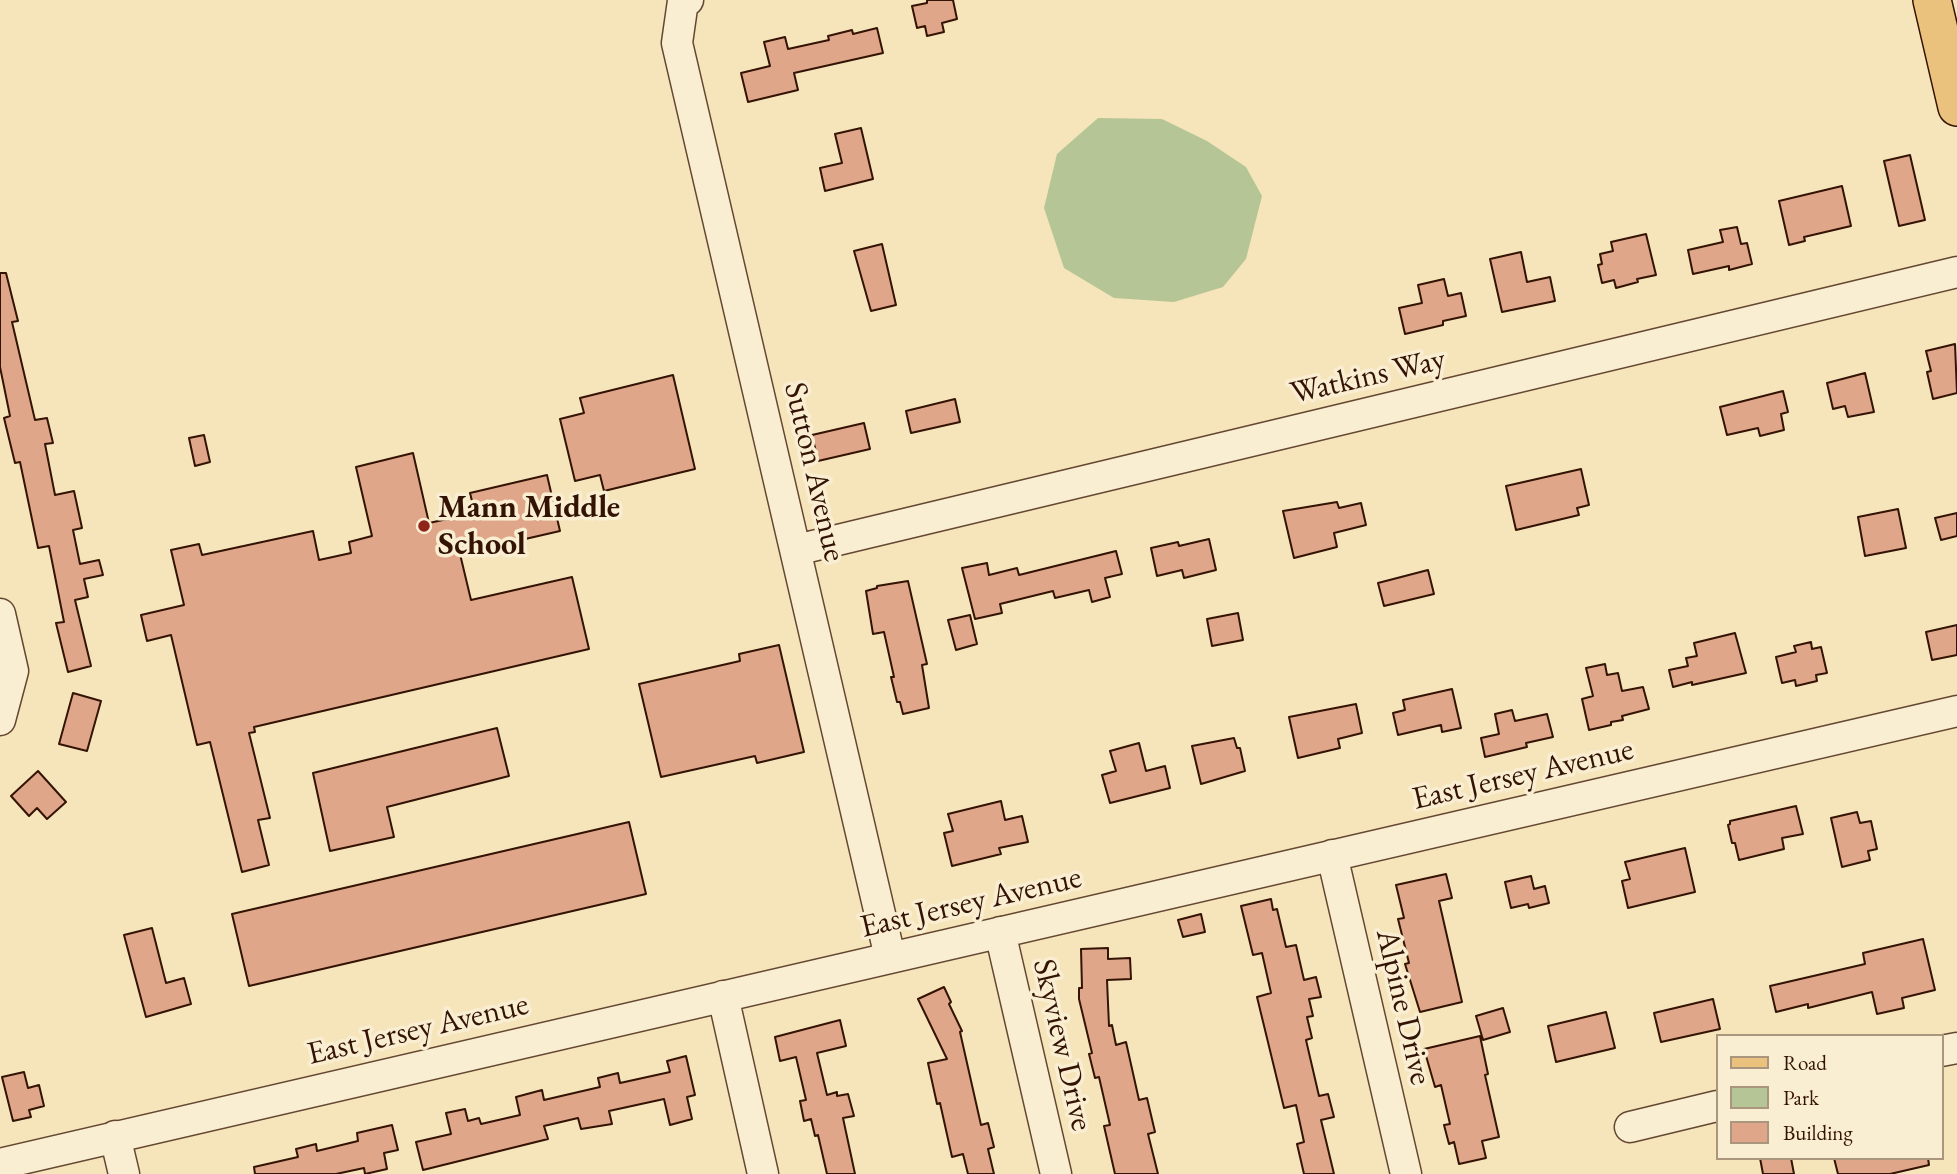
<!DOCTYPE html>
<style>
body{margin:0}
#map{position:relative;width:1957px;height:1174px;overflow:hidden;background:#f6e4ba;font-family:"EB Garamond",serif}
canvas{display:block}
.legend{position:absolute;left:1716px;top:1034px;width:228px;height:126px;box-sizing:border-box;background:#f9edd2;border:2px solid #aa967f;margin:0;padding:9px 12px;list-style:none;font-size:21px;color:#331303}
.legend li{display:flex;align-items:center;gap:14px;height:35px}
.legend b{width:35px;border:2px solid #aa967f}
</style>
<div id="map">
<canvas width="1957" height="1174"></canvas>
<ul class="legend">
<li><b style="height:9px;background:#ebc27d"></b>Road</li>
<li><b style="height:19px;background:#b6c595"></b>Park</li>
<li><b style="height:19px;background:#dfa689"></b>Building</li>
</ul>
</div>
<script>
const c = document.querySelector('canvas').getContext('2d');
c.lineJoin = 'round';
function fillPath(path, color) { c.fillStyle = color; c.fill(path, 'evenodd'); }
function strokePath(path, color, width, dash) { c.strokeStyle = color; c.lineWidth = width; c.lineCap = dash ? 'butt' : 'round'; c.setLineDash(dash || []); c.stroke(path); }
function write(font, color, halo, rows, align = 'center') {
  c.font = font + ' "EB Garamond",serif'; c.lineWidth = 7; c.setLineDash([]); c.textBaseline = 'middle'; c.strokeStyle = halo; c.fillStyle = color; for (const [text, x, y, turn = 0] of rows) {
    c.save(); c.translate(x, y); c.rotate((+turn || 0) * Math.PI / 180); c.textAlign = isNaN(turn) ? turn : align; if (halo) c.strokeText(text, 0, 0); c.fillText(text, 0, 0); c.restore();
  }
}
fillPath(new Path2D(`
 M 1098,118 L 1162,119 L 1207,141 L 1246,167 L 1262,196 L 1246,259 L 1223,287 L 1174,302 L 1114,298 L 1064,268 L 1044,208 L 1057,154 Z`), '#b6c595');
const building = new Path2D(`
 M 927,0 L 953,0 L 957,19 L 942,23 L 944,32 L 927,36 L 925,26 L 917,28 L 912,6 L 927,3 Z
 M 877,28 L 883,53 L 794,73 L 798,90 L 748,102 L 741,73 L 770,66 L 764,42 L 785,37 L 788,49 L 829,40 L 828,36 L 852,30 L 853,34 Z
 M 861,128 L 873,179 L 825,191 L 820,168 L 842,163 L 835,134 Z
 M 1910,155 L 1925,220 L 1899,226 L 1884,161 Z
 M 1842,186 L 1851,226 L 1804,237 L 1805,241 L 1789,245 L 1779,201 Z
 M 1737,227 L 1741,244 L 1747,243 L 1752,264 L 1729,270 L 1729,266 L 1693,274 L 1688,250 L 1723,242 L 1720,230 Z
 M 1646,234 L 1656,275 L 1637,279 L 1638,282 L 1616,288 L 1614,280 L 1602,283 L 1598,265 L 1602,264 L 1600,254 L 1613,251 L 1611,242 Z
 M 882,244 L 896,305 L 871,311 L 854,251 Z
 M 1521,252 L 1527,282 L 1550,277 L 1555,301 L 1502,312 L 1490,259 Z
 M 0,273 L 6,273 L 18,321 L 12,322 L 35,420 L 47,418 L 53,443 L 45,444 L 55,495 L 74,491 L 82,528 L 73,530 L 80,564 L 99,560 L 103,575 L 84,579 L 88,597 L 75,600 L 91,666 L 68,672 L 56,623 L 64,622 L 49,546 L 38,548 L 20,462 L 15,463 L 4,418 L 10,416 L 0,367 Z
 M 1444,279 L 1448,296 L 1461,293 L 1466,316 L 1443,321 L 1443,325 L 1405,334 L 1399,308 L 1422,303 L 1418,285 Z
 M 1955,344 L 1957,393 L 1933,399 L 1927,372 L 1931,371 L 1926,351 Z
 M 1865,373 L 1874,412 L 1848,417 L 1845,406 L 1833,409 L 1827,383 Z
 M 673,375 L 695,469 L 604,491 L 600,475 L 575,481 L 560,419 L 584,413 L 580,398 Z
 M 1783,391 L 1788,412 L 1781,414 L 1784,430 L 1760,436 L 1758,428 L 1727,435 L 1720,407 Z
 M 955,399 L 960,422 L 911,433 L 906,411 Z
 M 864,423 L 870,449 L 818,461 L 812,435 Z
 M 204,435 L 210,462 L 195,466 L 189,438 Z
 M 413,453 L 429,523 L 475,513 L 470,493 L 547,475 L 560,531 L 460,554 L 471,600 L 572,577 L 589,649 L 254,727 L 255,732 L 249,733 L 270,818 L 258,820 L 269,865 L 242,872 L 210,742 L 197,745 L 171,635 L 147,641 L 141,615 L 184,605 L 171,550 L 199,544 L 202,555 L 313,531 L 319,560 L 351,553 L 349,542 L 372,536 L 356,467 Z
 M 1581,469 L 1589,505 L 1577,508 L 1579,515 L 1516,530 L 1506,486 Z
 M 1337,502 L 1339,508 L 1361,503 L 1366,525 L 1334,533 L 1337,547 L 1294,558 L 1283,511 Z
 M 1898,509 L 1906,548 L 1865,556 L 1858,517 Z
 M 1957,513 L 1957,536 L 1941,540 L 1935,518 Z
 M 1209,539 L 1216,570 L 1184,578 L 1182,570 L 1157,576 L 1151,548 L 1178,542 L 1179,546 Z
 M 1116,551 L 1122,574 L 1105,578 L 1110,597 L 1092,602 L 1089,590 L 1055,598 L 1053,591 L 1000,604 L 1002,613 L 975,619 L 962,568 L 987,563 L 989,575 L 1017,568 L 1019,575 Z
 M 1428,570 L 1434,594 L 1384,606 L 1378,583 Z
 M 908,581 L 927,664 L 922,665 L 929,708 L 903,714 L 900,702 L 897,702 L 891,677 L 894,677 L 884,632 L 873,634 L 866,591 L 877,588 L 877,586 Z
 M 1238,613 L 1243,640 L 1212,646 L 1207,619 Z
 M 970,615 L 977,644 L 956,650 L 948,620 Z
 M 1957,625 L 1957,655 L 1932,660 L 1926,632 Z
 M 1735,633 L 1746,673 L 1692,685 L 1692,682 L 1673,687 L 1669,670 L 1688,666 L 1686,658 L 1697,656 L 1694,643 Z
 M 1811,642 L 1812,649 L 1821,647 L 1827,673 L 1816,675 L 1817,681 L 1796,686 L 1795,680 L 1782,683 L 1776,657 L 1796,652 L 1794,646 Z
 M 779,645 L 804,752 L 757,763 L 755,756 L 661,777 L 639,684 L 740,661 L 739,654 Z
 M 1605,664 L 1607,675 L 1618,673 L 1622,691 L 1643,687 L 1649,709 L 1622,716 L 1623,720 L 1611,722 L 1611,725 L 1589,730 L 1582,699 L 1593,696 L 1586,668 Z
 M 1452,689 L 1461,728 L 1442,732 L 1441,725 L 1398,735 L 1393,713 L 1405,710 L 1403,700 Z
 M 73,693 L 101,701 L 87,751 L 59,744 Z
 M 1356,704 L 1362,733 L 1338,739 L 1340,748 L 1298,758 L 1289,717 Z
 M 1512,710 L 1515,721 L 1547,714 L 1553,737 L 1526,743 L 1527,747 L 1485,757 L 1481,738 L 1499,734 L 1495,714 Z
 M 497,728 L 509,776 L 387,807 L 394,837 L 330,851 L 313,773 Z
 M 1234,738 L 1237,748 L 1240,748 L 1245,771 L 1201,784 L 1192,746 Z
 M 1139,743 L 1146,771 L 1165,766 L 1170,788 L 1110,803 L 1102,775 L 1116,771 L 1110,751 Z
 M 38,771 L 66,802 L 47,819 L 37,808 L 29,816 L 11,796 Z
 M 1001,801 L 1005,820 L 1022,816 L 1028,842 L 999,848 L 1001,854 L 952,866 L 944,833 L 953,831 L 948,814 Z
 M 1796,806 L 1803,834 L 1782,838 L 1784,849 L 1739,860 L 1735,843 L 1732,843 L 1728,825 L 1730,824 L 1730,821 Z
 M 1857,812 L 1860,823 L 1871,821 L 1877,849 L 1868,851 L 1870,860 L 1842,867 L 1831,818 Z
 M 629,822 L 646,894 L 249,986 L 232,914 Z
 M 1685,848 L 1695,892 L 1628,908 L 1622,881 L 1630,879 L 1625,862 Z
 M 1446,874 L 1452,898 L 1439,901 L 1462,1002 L 1420,1012 L 1405,964 L 1409,963 L 1398,919 L 1404,918 L 1396,885 Z
 M 1531,876 L 1534,889 L 1545,886 L 1549,903 L 1529,908 L 1528,904 L 1511,908 L 1505,882 Z
 M 1271,899 L 1273,910 L 1277,909 L 1286,947 L 1296,945 L 1304,980 L 1316,977 L 1321,997 L 1309,999 L 1313,1016 L 1307,1017 L 1312,1038 L 1306,1040 L 1319,1096 L 1328,1094 L 1334,1117 L 1321,1120 L 1334,1174 L 1304,1174 L 1297,1144 L 1304,1142 L 1296,1105 L 1284,1108 L 1257,997 L 1271,993 L 1262,953 L 1253,955 L 1241,906 Z
 M 1201,914 L 1205,932 L 1183,937 L 1178,920 Z
 M 152,928 L 166,983 L 184,978 L 191,1004 L 146,1017 L 124,935 Z
 M 1923,939 L 1935,990 L 1902,998 L 1904,1008 L 1877,1014 L 1872,992 L 1808,1008 L 1808,1004 L 1776,1012 L 1770,986 L 1865,964 L 1863,953 Z
 M 1108,948 L 1108,959 L 1130,958 L 1131,979 L 1107,980 L 1109,1026 L 1112,1025 L 1116,1045 L 1126,1042 L 1139,1100 L 1147,1098 L 1155,1132 L 1148,1134 L 1158,1174 L 1115,1174 L 1104,1126 L 1110,1125 L 1099,1077 L 1095,1078 L 1089,1054 L 1092,1053 L 1079,999 L 1079,988 L 1082,988 L 1081,949 Z
 M 944,987 L 951,1002 L 949,1004 L 962,1031 L 960,1032 L 981,1125 L 988,1123 L 994,1147 L 988,1149 L 994,1174 L 968,1174 L 963,1154 L 952,1157 L 940,1103 L 937,1104 L 928,1063 L 947,1059 L 918,999 Z
 M 1713,999 L 1720,1029 L 1661,1042 L 1654,1013 Z
 M 1503,1008 L 1510,1032 L 1483,1040 L 1476,1016 Z
 M 1606,1012 L 1615,1048 L 1556,1062 L 1548,1026 Z
 M 840,1020 L 846,1046 L 817,1053 L 827,1095 L 837,1092 L 837,1096 L 848,1094 L 854,1116 L 843,1118 L 855,1174 L 827,1174 L 818,1135 L 815,1136 L 811,1119 L 804,1121 L 800,1101 L 806,1100 L 796,1057 L 780,1061 L 775,1037 Z
 M 1480,1036 L 1488,1074 L 1485,1075 L 1499,1137 L 1482,1141 L 1486,1158 L 1459,1164 L 1454,1142 L 1449,1144 L 1444,1125 L 1450,1124 L 1441,1085 L 1435,1087 L 1424,1049 Z
 M 686,1056 L 695,1095 L 687,1097 L 692,1119 L 670,1125 L 664,1099 L 609,1111 L 612,1124 L 581,1129 L 578,1118 L 544,1126 L 548,1139 L 423,1170 L 416,1142 L 451,1134 L 446,1113 L 465,1109 L 468,1121 L 479,1118 L 481,1124 L 520,1115 L 516,1097 L 542,1090 L 544,1100 L 600,1087 L 598,1078 L 618,1073 L 620,1083 L 670,1072 L 667,1061 Z
 M 24,1072 L 28,1088 L 39,1085 L 44,1106 L 29,1110 L 31,1117 L 13,1121 L 2,1077 Z
 M 392,1125 L 398,1150 L 384,1153 L 387,1169 L 365,1174 L 364,1168 L 336,1174 L 255,1174 L 254,1167 L 298,1157 L 296,1149 L 316,1144 L 317,1151 L 358,1141 L 357,1133 Z
 M 1760,1158 L 1791,1158 L 1794,1174 L 1763,1174 Z
 M 1834,1158 L 1928,1158 L 1929,1165 L 1890,1174 L 1838,1174 Z`);
fillPath(building, '#dfa689');
strokePath(building, '#331303', 2);
const minor = new Path2D(`
 M 688,0 L 683,1 L 677,43 L 890,957
 M 796,550 L 1957,272
 M 0,614 L 13,671 L 0,720
 M 1332,855 L 1406,1174
 M 1000,932 L 1056,1174
 M 723,996 L 763,1174
 M 1941,1051 L 1957,1048
 M 1630,1127 L 1717,1106
 M 115,1136 L 124,1174
 M 0,1164 L 1957,711`);
const major = new Path2D(`
 M 1932,0 L 1957,107`);
strokePath(minor, '#644731', 33);
strokePath(major, '#331303', 40);
strokePath(minor, '#f9edd2', 30);
strokePath(major, '#ebc27d', 37);
for (const [x, y, r, color] of [
 [424,526,7,"#8f2418"]
]) { const dot = new Path2D(); dot.arc(x, y, r, 0, 2 * Math.PI); c.fillStyle = color; c.fill(dot); strokePath(dot, '#f9edd2', 2.5); }
write('32px', '#331303', '#f9edd2', [
 ["Watkins Way",1368,377,-13],
 ["Sutton Avenue",814,472,77],
 ["East Jersey Avenue",1523,775,-13],
 ["East Jersey Avenue",971,903,-13],
 ["Alpine Drive",1403,1007,77],
 ["East Jersey Avenue",418,1030,-13],
 ["Skyview Drive",1062,1045,77]
]);
write('bold 32px', '#331303', '#f9edd2', [
 ["Mann Middle",438,508],
 ["School",438,545]
], 'left');
</script>
